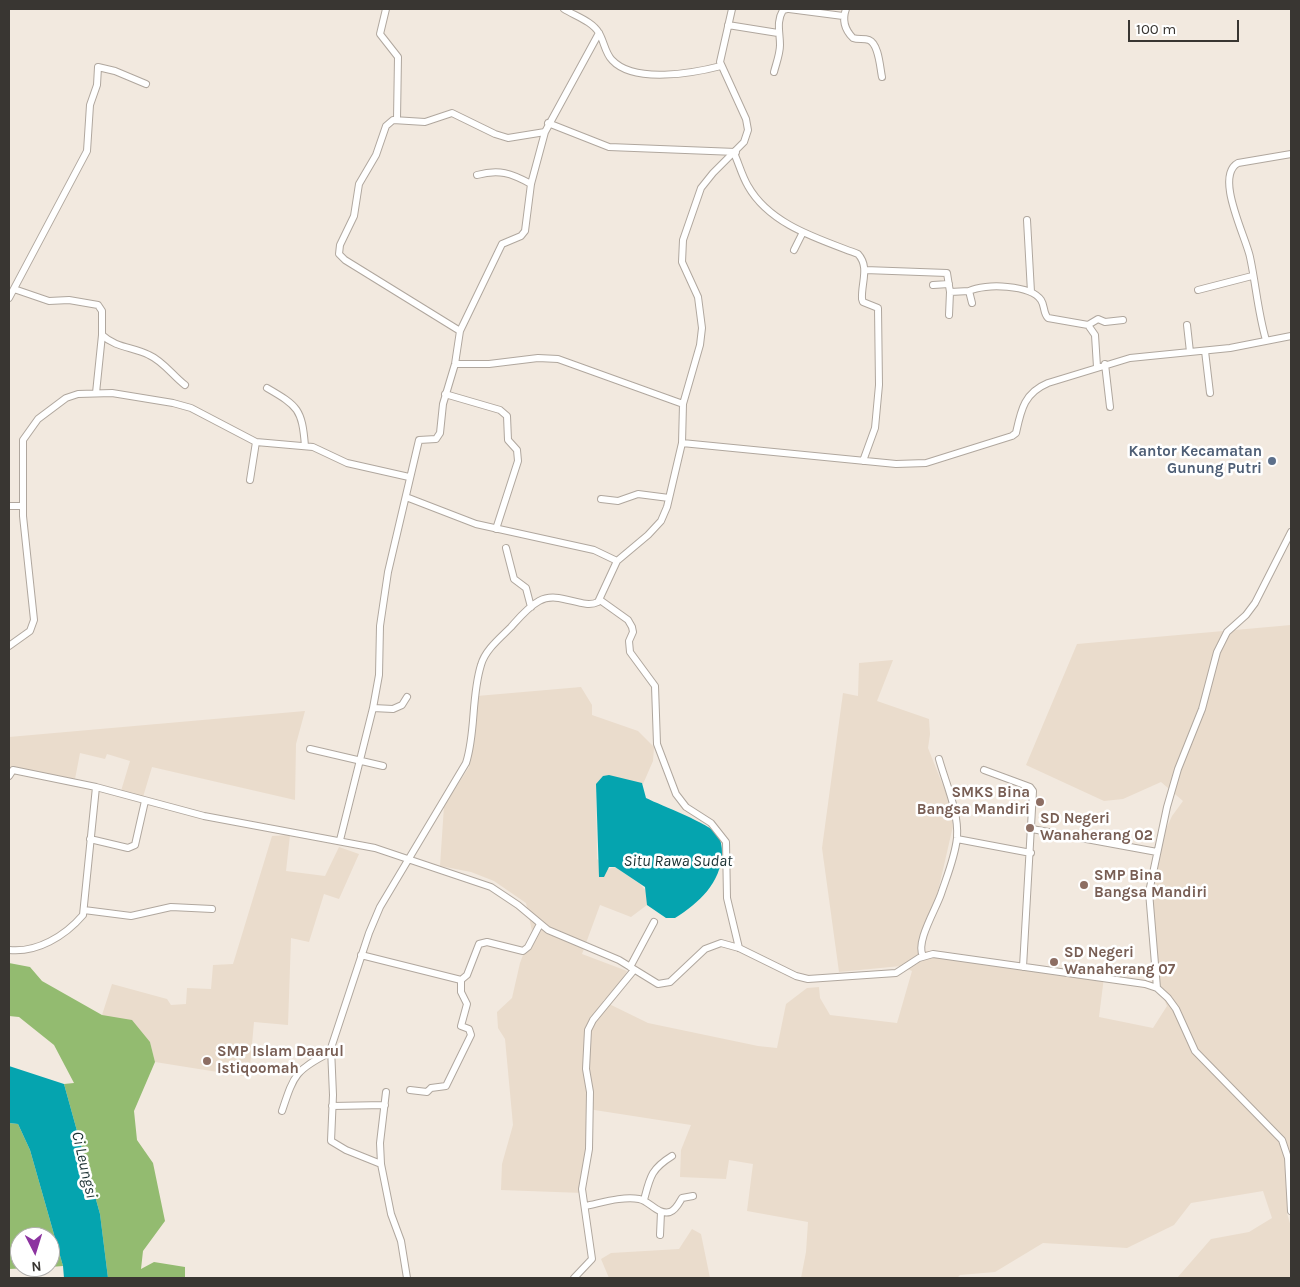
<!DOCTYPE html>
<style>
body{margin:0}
#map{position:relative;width:1300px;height:1287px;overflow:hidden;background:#f2e9df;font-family:Karla,sans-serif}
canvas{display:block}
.frame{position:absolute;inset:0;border:10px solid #393632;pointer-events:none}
.north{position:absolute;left:10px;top:1227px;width:50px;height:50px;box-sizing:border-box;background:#fff;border:1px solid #b0afad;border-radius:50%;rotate:175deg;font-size:14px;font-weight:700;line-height:20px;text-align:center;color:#393632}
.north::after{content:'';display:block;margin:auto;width:18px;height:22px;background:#8c34a0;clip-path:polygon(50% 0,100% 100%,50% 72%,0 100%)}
.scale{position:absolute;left:1128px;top:20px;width:111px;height:22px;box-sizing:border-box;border:2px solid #393632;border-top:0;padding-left:6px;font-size:15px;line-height:18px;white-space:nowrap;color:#393632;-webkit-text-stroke:4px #fff;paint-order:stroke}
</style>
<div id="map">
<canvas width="1300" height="1287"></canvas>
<div class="frame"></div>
<div class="north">N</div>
<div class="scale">100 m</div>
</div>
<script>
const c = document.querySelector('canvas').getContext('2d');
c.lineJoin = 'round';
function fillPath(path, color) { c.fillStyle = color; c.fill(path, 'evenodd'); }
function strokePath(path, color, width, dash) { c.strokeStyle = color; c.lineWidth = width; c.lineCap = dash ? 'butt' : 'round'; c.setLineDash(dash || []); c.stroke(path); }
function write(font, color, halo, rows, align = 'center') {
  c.font = font + ' Karla,sans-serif'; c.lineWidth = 5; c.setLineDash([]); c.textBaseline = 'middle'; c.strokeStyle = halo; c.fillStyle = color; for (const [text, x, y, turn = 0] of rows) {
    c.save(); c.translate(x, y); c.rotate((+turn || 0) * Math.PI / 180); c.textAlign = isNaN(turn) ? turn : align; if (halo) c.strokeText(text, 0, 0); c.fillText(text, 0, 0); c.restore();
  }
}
fillPath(new Path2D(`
 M 1291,625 L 1291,1213 L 1287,1213 L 1291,1227 L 1291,1278 L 1177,1278 L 1211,1239 L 1249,1232 L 1272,1218 L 1263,1191 L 1191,1203 L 1174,1225 L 1127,1248 L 1043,1243 L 995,1272 L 960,1275 L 957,1278 L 801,1278 L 806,1252 L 808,1222 L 747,1211 L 753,1164 L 729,1160 L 726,1179 L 680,1177 L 681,1150 L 691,1125 L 588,1109 L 583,1193 L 501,1190 L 502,1164 L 513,1125 L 505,1039 L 498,1028 L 497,1012 L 512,998 L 520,963 L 532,931 L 526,903 L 494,881 L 471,872 L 440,866 L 444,806 L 469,767 L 477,696 L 581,687 L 592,705 L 592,715 L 638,731 L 654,747 L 653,761 L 643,784 L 596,784 L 597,859 L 608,869 L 615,867 L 640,884 L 647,892 L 647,905 L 631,917 L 600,905 L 582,954 L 627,971 L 618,988 L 603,1001 L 648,1023 L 758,1046 L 777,1048 L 786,1004 L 807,988 L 819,987 L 820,998 L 830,1015 L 897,1023 L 912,971 L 901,966 L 839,972 L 822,848 L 843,693 L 858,696 L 859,663 L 893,660 L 877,701 L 929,719 L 930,734 L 928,748 L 946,793 L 953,826 L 936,900 L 920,950 L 1104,977 L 1099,1017 L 1153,1028 L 1167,1006 L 1158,986 L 1149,899 L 1161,840 L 1172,816 L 1183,801 L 1161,782 L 1123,799 L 1104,801 L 1026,765 L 1077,644 Z
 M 305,711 L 296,744 L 295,800 L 152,767 L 143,797 L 121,791 L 130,761 L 107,754 L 105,759 L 80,753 L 75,779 L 9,767 L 9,737 Z
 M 290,835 L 286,871 L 325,876 L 339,847 L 359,854 L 339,899 L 324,894 L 309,942 L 291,938 L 288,1025 L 254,1022 L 249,1077 L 155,1062 L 150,1042 L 102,1015 L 112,984 L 167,999 L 171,1005 L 186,1004 L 187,988 L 211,989 L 213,965 L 233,964 L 272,836 Z
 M 692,1229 L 701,1234 L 710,1278 L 609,1278 L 601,1259 L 611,1253 L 679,1249 Z`), '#eadccc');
fillPath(new Path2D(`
 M 9,963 L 30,967 L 42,981 L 102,1015 L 132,1020 L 150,1042 L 155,1062 L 134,1111 L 137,1140 L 153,1163 L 165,1221 L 143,1251 L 141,1269 L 154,1262 L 185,1267 L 185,1278 L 108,1278 L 100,1214 L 64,1084 L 74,1083 L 54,1045 L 19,1017 L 9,1016 Z
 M 9,1123 L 18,1124 L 30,1150 L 63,1266 L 50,1267 L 50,1237 L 20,1237 L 20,1267 L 49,1267 L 9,1269 Z`), '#93bb70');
fillPath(new Path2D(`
 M 609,775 L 642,783 L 646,798 C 662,806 709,823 718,835 C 721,840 722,847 722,853 C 721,883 699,903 675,918 L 666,918 L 647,905 L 645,887 L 615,867 L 609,867 L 604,877 L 599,877 L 596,784 L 603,776 Z
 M 9,1066 L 64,1084 L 100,1214 L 108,1278 L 64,1278 L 63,1266 L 30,1150 L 18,1124 L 9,1123 Z`), '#05a4af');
const minor = new Path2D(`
 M 386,9 L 380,34 L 398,57 L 397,119
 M 564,9 C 575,16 592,21 599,33 C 604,41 605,53 612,60 C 634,84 694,73 721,66
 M 789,9 L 843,16
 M 846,9 C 842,20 845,30 853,38 C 858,40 864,38 869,40 C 879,44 880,68 882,77
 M 728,25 L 778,33
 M 774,72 C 776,64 780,54 780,45 C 780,32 776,22 783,10 L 787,9
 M 548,123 L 609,147 L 736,152
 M 734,153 C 739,164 742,176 748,186 C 770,225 819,239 858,254 C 870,267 861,283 862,299 L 863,302 L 878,308 L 879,385 L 875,428 L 863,461
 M 477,175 C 499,169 511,173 531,184
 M 1027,220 L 1031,292
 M 794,250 L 803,232
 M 865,270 L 947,273 L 950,292 L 949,315
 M 933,285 L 949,284
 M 14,289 L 49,301 L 69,300 L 98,305 L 102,311 L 102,335 C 116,348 133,347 149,355 C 163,361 173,376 185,385
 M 1198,290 L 1252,276
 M 969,291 C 985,283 1031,285 1041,300 C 1045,306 1043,313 1048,318 L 1088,325 L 1095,335 L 1097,367
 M 950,292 L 969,291 L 972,303
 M 9,298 L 87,151 L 90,105 L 97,85 L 98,67 L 115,71 L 146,84
 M 1088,325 L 1098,319 L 1105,322 L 1123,320
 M 1187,325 L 1190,352
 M 460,331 L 502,244 L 521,236 L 525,231 L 531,184 L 545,132 L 599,33
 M 1266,340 C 1258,313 1256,285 1250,257 C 1246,237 1214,176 1238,163 L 1291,154
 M 1205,351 L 1210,393
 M 455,364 L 489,364 L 538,358 L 558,359 L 683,404
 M 1105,364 L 1110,407
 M 267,388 C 298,406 302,409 305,446
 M 96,393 L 102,335
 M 445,394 L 500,410 L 507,416 L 508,440 L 517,450 L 518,461 L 496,529
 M 682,443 L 896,464 L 926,463 L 1012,436 L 1016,433 C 1021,410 1024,393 1048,383 L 1130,358 L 1230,348 L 1291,336
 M 250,480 L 256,442
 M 406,497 L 476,524 L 594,550 L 617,561
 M 601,499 L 618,501 L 638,494 L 669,498
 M 9,506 L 23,506
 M 506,548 L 514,579 L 526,588 L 531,607
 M 600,600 L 628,620 L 632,627 L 633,632 L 629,641 L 630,652 L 655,686 L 657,744 L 676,794 L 686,807 L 711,823 L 726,842 L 727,898 L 739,948
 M 9,646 L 30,631 L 34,620 L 23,516 L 23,440 L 38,419 L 66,398 L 78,394 L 112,393 L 173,403 L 191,408 L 256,442 L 313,447 L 347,463 L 409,477
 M 373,708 L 393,709 L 402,705 L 407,697
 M 310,749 L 383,766
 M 984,770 L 1030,787 L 1033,791 L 1023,967
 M 9,776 L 13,770 L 96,787 L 204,816 L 375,848 L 491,887 L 518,905 L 548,930 L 619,960 L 658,984 L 670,982 L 705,949 L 721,943 L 739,948 L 796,976 L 808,979 L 896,973 L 919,958 L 933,954 L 1145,984 L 1157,988 L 1168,998 L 1176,1009 L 1195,1051 L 1282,1140 L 1288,1158 L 1291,1211
 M 1032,829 L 1157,852
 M 90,839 L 128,848 L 135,845 L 145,801
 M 957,839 L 1031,853
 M 340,840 L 373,708 L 379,675 L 380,626 L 388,572 L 419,440 L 436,439 L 440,433 L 443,404 L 455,364 L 460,331 L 345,260 L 339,254 L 340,245 L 354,216 L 359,184 L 376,155 L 386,126 L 393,120 L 425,122 L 452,113 L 495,134 L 508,138 L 545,132
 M 84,910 L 131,916 L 171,907 L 212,909
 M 9,950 C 37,953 65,936 83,915 L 96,787
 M 361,955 L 461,980 L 467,975 L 479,944 L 487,942 L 523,951 L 528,947 L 540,924
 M 923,956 C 915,943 936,909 941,894 C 947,876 955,857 957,838 C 959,812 946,784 939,759
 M 630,967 L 654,922
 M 1157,988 L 1149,892 L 1167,807 L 1178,769 L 1202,709 L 1217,652 L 1227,632 L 1246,615 L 1255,603 L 1291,532
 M 410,1090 L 427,1092 L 431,1088 L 446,1086 L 471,1035 L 469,1029 L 461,1026 L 467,1004 L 461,992 L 461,980
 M 332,1106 L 385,1105
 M 282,1111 C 294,1075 295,1070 331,1052
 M 381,1164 L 380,1143 L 386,1092
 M 644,1200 C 650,1177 651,1169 672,1156
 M 585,1206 C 601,1203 622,1196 639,1199 C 650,1201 657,1215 670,1212 C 676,1210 679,1203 682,1198 L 693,1196
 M 660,1235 L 661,1212
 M 407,1278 L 401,1241 L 391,1214 L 381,1164 L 346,1150 L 331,1141 L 333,1095 L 331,1048 L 369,933 L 380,907 L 466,763 C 476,732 471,697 481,665 C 485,650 500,638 511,627 C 519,618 528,607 539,601 C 559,590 582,610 598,602 L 617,561 L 648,535 L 661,521 L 667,507 L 682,443 L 683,404 L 700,345 L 702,328 L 698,297 L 682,262 L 683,240 L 701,188 L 713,173 L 744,142 L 748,130 L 746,119 L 720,62 L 732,9
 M 574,1278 L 592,1259 L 582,1189 L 589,1149 L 590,1092 L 586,1069 L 588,1030 L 593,1020 L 634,970`);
strokePath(minor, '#b0a79e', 8);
strokePath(minor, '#fff', 6);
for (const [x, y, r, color] of [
 [1272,461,5,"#5c6f8a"],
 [1040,802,5,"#8d6e63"],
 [1030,828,5,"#8d6e63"],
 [1084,885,5,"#8d6e63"],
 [1054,962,5,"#8d6e63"],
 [207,1061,5,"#8d6e63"]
]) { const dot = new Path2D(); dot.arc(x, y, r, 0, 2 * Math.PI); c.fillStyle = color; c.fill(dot); strokePath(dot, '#fff', 2); }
write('bold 15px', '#4e5e75', '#fff', [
 ["Kantor Kecamatan",1262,452],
 ["Gunung Putri",1262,469]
], 'right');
write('bold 15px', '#785e54', '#fff', [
 ["SMKS Bina",1030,793,"right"],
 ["Bangsa Mandiri",1030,810,"right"],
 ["SD Negeri",1040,819],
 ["Wanaherang 02",1040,836],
 ["SMP Bina",1094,876],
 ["Bangsa Mandiri",1094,893],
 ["SD Negeri",1064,953],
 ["Wanaherang 07",1064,970],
 ["SMP Islam Daarul",217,1052],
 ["Istiqoomah",217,1069]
], 'left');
write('italic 16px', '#1b3133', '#fff', [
 ["Situ Rawa Sudat",678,861],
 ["Ci Leungsi",84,1165,77]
]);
</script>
